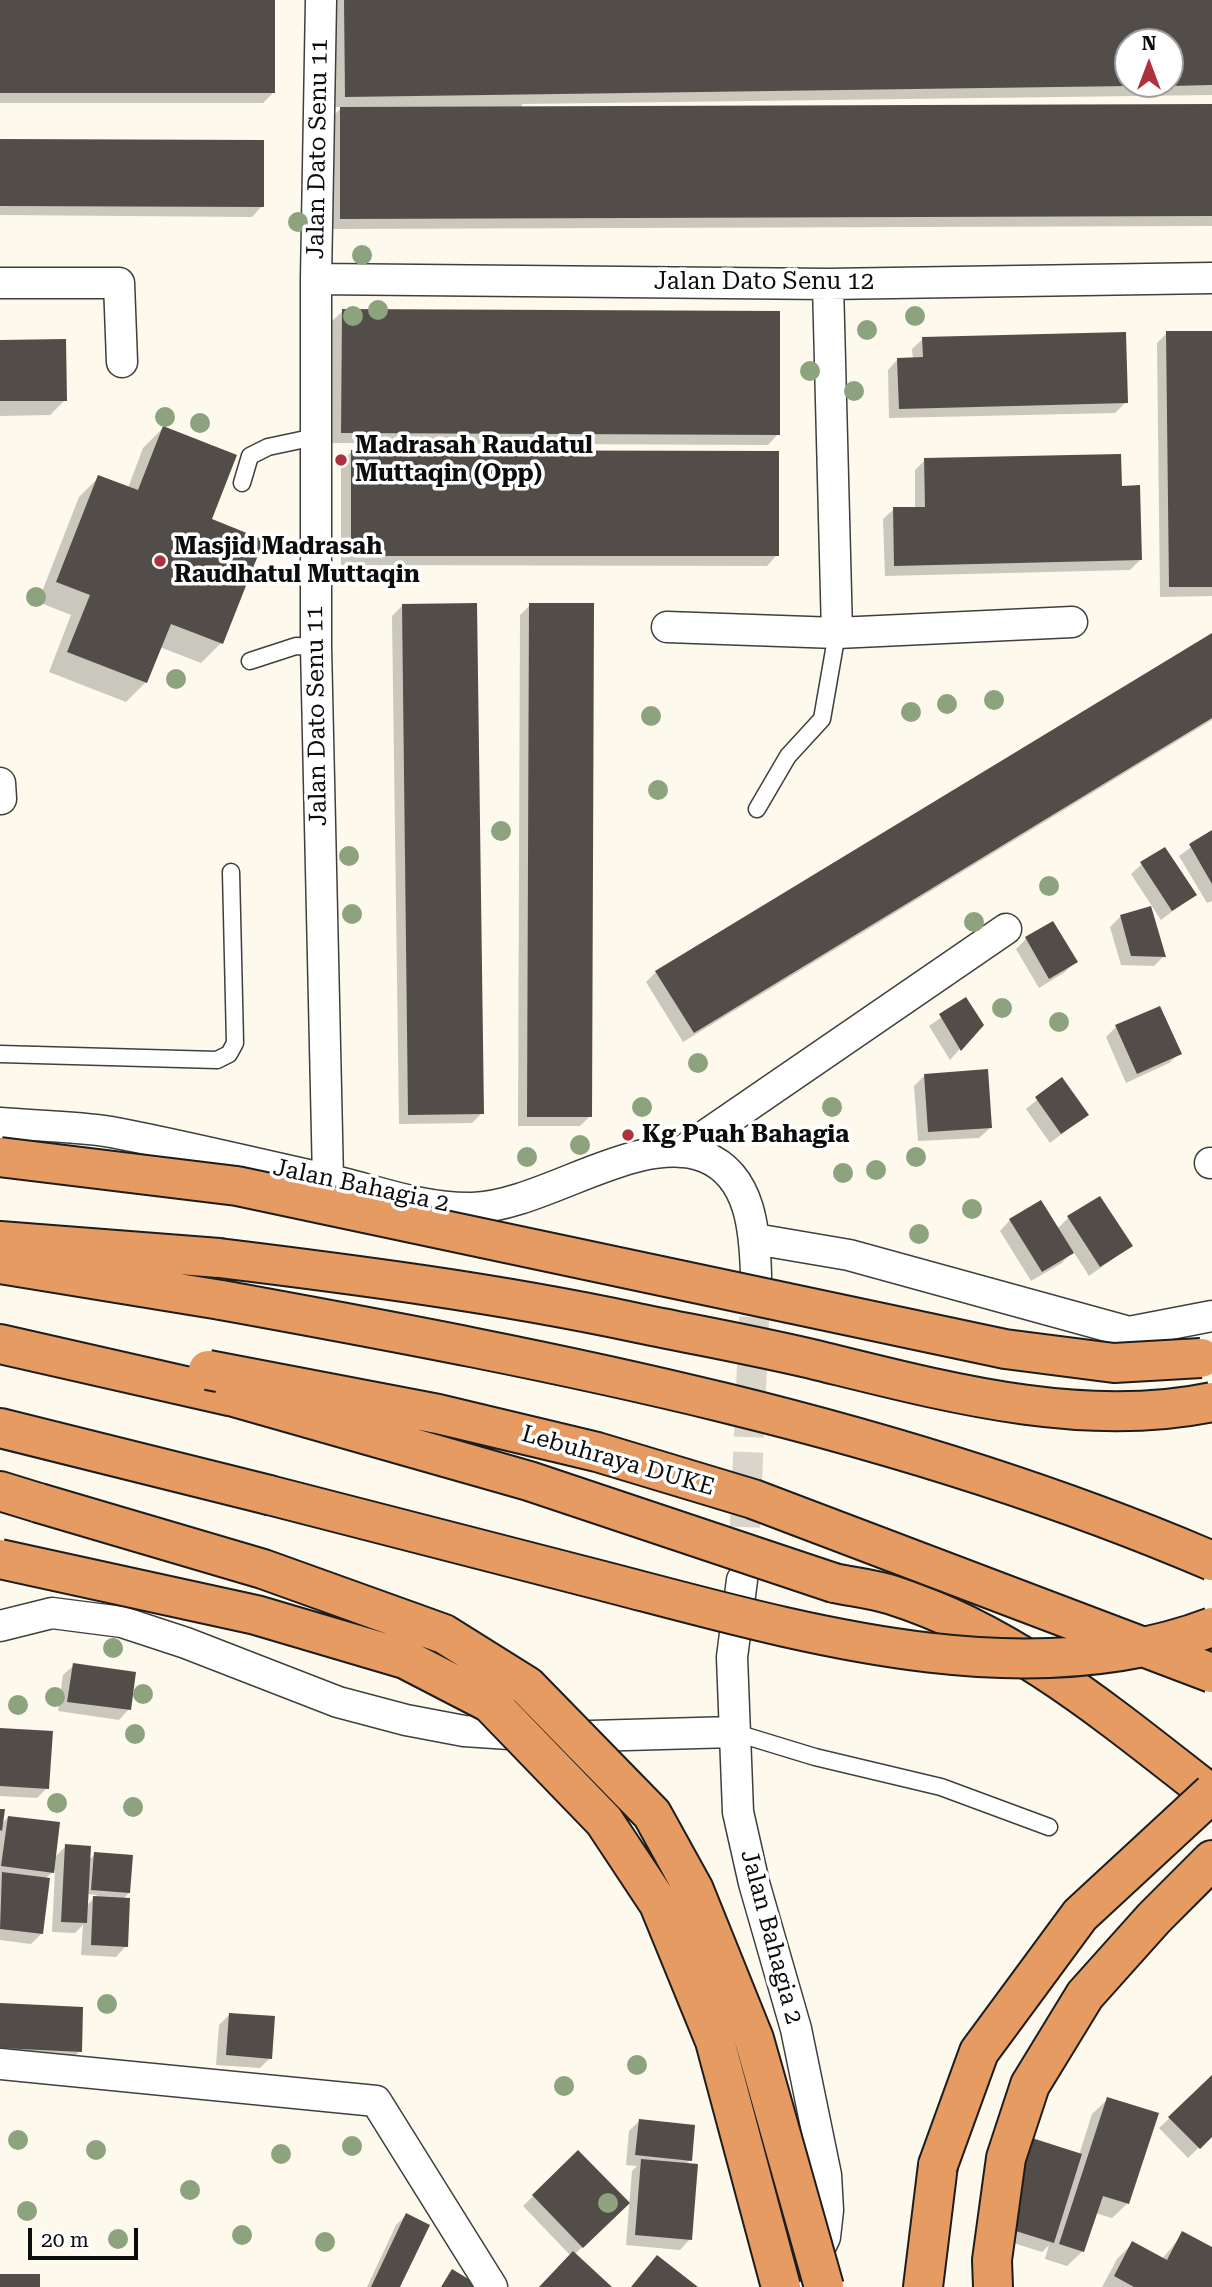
<!DOCTYPE html>
<style>
body{margin:0}
#map{position:relative;width:1212px;height:2287px;overflow:hidden;background:#fdf9ec;font-family:"Roboto Serif",serif}
canvas{display:block}
.north{position:absolute;left:1114px;top:28px;width:70px;height:70px;box-sizing:border-box;background:#fff;border:2px solid #9e9e9e;border-radius:50%;rotate:0deg;font-size:19px;font-weight:700;line-height:28px;text-align:center;color:#0c0c0c}
.north::after{content:'';display:block;margin:auto;width:24px;height:32px;background:#ad323b;clip-path:polygon(50% 0,100% 100%,50% 72%,0 100%)}
.scale{position:absolute;left:28px;top:2228px;width:110px;height:32px;box-sizing:border-box;border:4px solid #0c0c0c;border-top:0;padding-left:9px;font-size:21px;line-height:24px;white-space:nowrap;color:#0c0c0c;-webkit-text-stroke:5px #fff;paint-order:stroke}
</style>
<div id="map">
<canvas width="1212" height="2287"></canvas>
<div class="north">N</div>
<div class="scale">20 m</div>
</div>
<script>
const c = document.querySelector('canvas').getContext('2d');
c.lineJoin = 'round';
function fillPath(path, color) { c.fillStyle = color; c.fill(path, 'evenodd'); }
function strokePath(path, color, width, dash) { c.strokeStyle = color; c.lineWidth = width; c.lineCap = dash ? 'butt' : 'round'; c.setLineDash(dash || []); c.stroke(path); }
function write(font, color, halo, rows, align = 'center') {
  c.font = font + ' "Roboto Serif",serif'; c.lineWidth = 7; c.setLineDash([]); c.textBaseline = 'middle'; c.strokeStyle = halo; c.fillStyle = color; for (const [text, x, y, turn = 0] of rows) {
    c.save(); c.translate(x, y); c.rotate((+turn || 0) * Math.PI / 180); c.textAlign = isNaN(turn) ? turn : align; if (halo) c.strokeText(text, 0, 0); c.fillText(text, 0, 0); c.restore();
  }
}
fillPath(new Path2D(`
 M 0,0 L 274,0 L 274,92 L 263,103 L 0,103 Z
 M 334,0 L 1212,0 L 1212,95 L 522,104 L 522,108 L 1212,106 L 1212,226 L 330,229 L 330,119 L 342,107 L 335,107 ZM 1128,42 L 1170,42 L 1170,84 L 1128,84 Z
 M 0,141 L 262,206 L 252,217 L 0,215 Z
 M 343,311 L 778,434 L 768,445 L 332,443 L 332,321 Z
 M 1167,333 L 1212,333 L 1212,596 L 1160,597 L 1157,343 Z
 M 923,339 L 1126,402 L 1115,413 L 889,418 L 888,370 L 898,359 L 913,359 L 912,349 Z
 M 0,342 L 65,400 L 50,415 L 0,416 Z
 M 163,428 L 209,520 L 262,541 L 221,643 L 201,663 L 160,647 L 146,682 L 126,702 L 49,672 L 71,615 L 38,602 L 79,497 L 99,477 L 128,488 L 143,448 Z
 M 351,452 L 777,555 L 767,566 L 341,565 L 341,462 Z
 M 925,460 L 1120,488 L 1140,560 L 1130,570 L 885,576 L 883,519 L 894,509 L 915,509 L 915,470 Z
 M 530,605 L 590,1116 L 580,1126 L 518,1126 L 520,615 Z
 M 402,606 L 482,1113 L 472,1123 L 399,1124 L 392,616 Z
 M 1212,635 L 1212,720 L 683,1042 L 646,982 L 656,972 Z
 M 1212,832 L 1212,901 L 1207,903 L 1179,856 Z
 M 1142,864 L 1194,895 L 1161,920 L 1131,874 Z
 M 1120,917 L 1164,956 L 1154,966 L 1121,965 L 1110,927 Z
 M 1052,923 L 1075,962 L 1065,972 L 1039,988 L 1016,949 L 1026,939 Z
 M 966,1000 L 981,1025 L 950,1060 L 929,1026 Z
 M 1116,1027 L 1180,1053 L 1169,1063 L 1126,1083 L 1106,1037 Z
 M 925,1075 L 990,1128 L 979,1138 L 918,1141 L 914,1086 Z
 M 1061,1080 L 1086,1115 L 1050,1143 L 1026,1109 Z
 M 1068,1218 L 1131,1246 L 1089,1276 L 1073,1251 L 1062,1263 L 1031,1281 L 1000,1231 L 1010,1220 L 1057,1229 Z
 M 74,1665 L 129,1709 L 119,1720 L 58,1711 L 63,1675 Z
 M 0,1730 L 47,1788 L 37,1798 L 0,1796 Z
 M 0,1811 L 1,1825 L 8,1817 L 54,1858 L 66,1846 L 88,1861 L 95,1854 L 129,1893 L 122,1900 L 126,1946 L 116,1957 L 81,1955 L 83,1925 L 75,1933 L 52,1932 L 55,1870 L 45,1879 L 41,1934 L 31,1944 L 0,1940 ZM 87,1894 L 97,1895 L 86,1906 Z
 M 0,2005 L 80,2051 L 64,2067 L 0,2064 Z
 M 229,2015 L 270,2058 L 260,2068 L 216,2065 L 219,2025 Z
 M 1212,2078 L 1212,2135 L 1188,2158 L 1159,2128 Z
 M 1108,2099 L 1128,2203 L 1112,2218 L 1095,2213 L 1083,2251 L 1067,2266 L 1045,2259 L 1049,2245 L 1042,2252 L 994,2237 L 1079,2155 L 1092,2114 Z
 M 639,2121 L 690,2160 L 685,2165 L 690,2239 L 680,2250 L 626,2245 L 632,2171 L 637,2166 L 626,2165 L 629,2131 Z
 M 578,2152 L 628,2203 L 575,2254 L 609,2287 L 541,2287 L 571,2256 L 523,2206 Z
 M 406,2215 L 398,2287 L 367,2287 L 396,2225 Z
 M 1183,2234 L 1212,2249 L 1212,2287 L 1102,2287 L 1117,2259 L 1133,2243 L 1162,2259 Z`), '#0003');
fillPath(new Path2D(`
 M 0,0 L 275,0 L 275,93 L 0,93 Z
 M 344,0 L 1212,0 L 1212,85 L 1170,86 L 1170,42 L 1128,42 L 1128,86 L 345,97 Z
 M 1212,104 L 1212,216 L 340,219 L 340,107 Z
 M 0,139 L 264,140 L 264,207 L 0,206 Z
 M 342,309 L 780,311 L 780,435 L 341,433 Z
 M 1166,331 L 1212,331 L 1212,587 L 1169,587 Z
 M 1126,332 L 1128,403 L 899,409 L 897,358 L 923,357 L 922,337 Z
 M 66,339 L 67,401 L 0,401 L 0,340 Z
 M 163,426 L 237,455 L 212,519 L 264,540 L 223,644 L 171,624 L 147,683 L 67,652 L 90,595 L 56,582 L 98,475 L 138,490 Z
 M 351,450 L 779,451 L 779,556 L 351,556 Z
 M 1121,454 L 1122,486 L 1140,485 L 1142,560 L 894,566 L 893,507 L 925,507 L 924,458 Z
 M 477,603 L 484,1114 L 408,1115 L 402,604 Z
 M 529,603 L 594,603 L 592,1117 L 527,1117 Z
 M 1212,633 L 1212,718 L 694,1033 L 655,971 Z
 M 1212,830 L 1212,884 L 1189,844 Z
 M 1165,847 L 1197,895 L 1172,911 L 1140,862 Z
 M 1151,906 L 1166,957 L 1131,956 L 1120,915 Z
 M 1053,921 L 1078,962 L 1049,979 L 1025,937 Z
 M 966,997 L 984,1025 L 961,1051 L 939,1014 Z
 M 1160,1006 L 1182,1054 L 1137,1074 L 1115,1025 Z
 M 988,1069 L 992,1128 L 928,1132 L 924,1074 Z
 M 1062,1077 L 1089,1115 L 1061,1134 L 1035,1097 Z
 M 1100,1196 L 1133,1246 L 1100,1267 L 1067,1216 Z
 M 1041,1200 L 1074,1253 L 1042,1272 L 1009,1219 Z
 M 73,1663 L 136,1672 L 131,1710 L 67,1702 Z
 M 0,1728 L 53,1731 L 49,1789 L 0,1786 Z
 M 0,1809 L 5,1809 L 2,1831 L 0,1830 Z
 M 8,1816 L 60,1822 L 54,1873 L 1,1866 Z
 M 65,1844 L 91,1846 L 87,1923 L 61,1922 Z
 M 94,1852 L 133,1855 L 130,1893 L 91,1890 Z
 M 2,1872 L 50,1878 L 43,1934 L 0,1929 Z
 M 93,1896 L 130,1898 L 128,1947 L 91,1945 Z
 M 0,2003 L 83,2007 L 82,2052 L 0,2048 Z
 M 229,2013 L 275,2016 L 272,2059 L 226,2055 Z
 M 1212,2075 L 1212,2137 L 1200,2149 L 1168,2117 Z
 M 1107,2097 L 1159,2113 L 1129,2204 L 1103,2196 L 1084,2252 L 1059,2244 Z
 M 639,2119 L 695,2125 L 692,2161 L 635,2155 Z
 M 1032,2138 L 1082,2154 L 1054,2243 L 1003,2227 Z
 M 578,2150 L 630,2203 L 583,2248 L 532,2195 Z
 M 641,2159 L 698,2164 L 692,2240 L 635,2235 Z
 M 406,2213 L 430,2225 L 400,2287 L 371,2287 Z
 M 1182,2231 L 1212,2247 L 1212,2287 L 1134,2287 L 1114,2276 L 1132,2241 L 1167,2260 Z
 M 573,2251 L 612,2287 L 539,2287 Z
 M 657,2255 L 698,2287 L 631,2287 Z
 M 452,2269 L 475,2283 L 472,2287 L 441,2287 Z
 M 0,2274 L 40,2274 L 40,2287 L 0,2287 Z`), '#534d49');
strokePath(new Path2D(`
 M 743,1572 L 756,1276`), '#d9d5ca', 30, [30, 15]);
const lane = new Path2D(`
 M 242,483 L 250,456 L 268,447 L 315,437
 M 250,661 L 296,646 L 316,647
 M 757,809 L 788,756 L 822,719 L 837,633
 M 0,1054 L 217,1060 L 229,1054 L 235,1043 L 231,872
 M 733,1732 L 815,1757 L 941,1787 L 1049,1827`);
const street = new Path2D(`
 M 321,0 L 316,279 L 316,647 L 328,1179
 M 316,279 L 828,284 L 1212,278
 M 0,283 L 119,283 L 122,362
 M 828,284 L 837,633
 M 667,627 L 837,633 L 1072,622
 M 0,783 L 1,799
 M 0,1123 C 36,1126 75,1126 111,1132 C 181,1145 252,1163 322,1178 C 372,1189 421,1209 472,1208 C 545,1206 637,1131 705,1157 C 752,1176 755,1234 756,1276
 M 681,1152 L 1006,929
 M 1210,1163 L 1212,1163
 M 755,1239 L 849,1255 L 1129,1332 L 1212,1316
 M 742,1580 L 732,1657 L 738,1812 L 754,1883 L 796,2029 L 826,2175 L 828,2210 L 825,2237 L 801,2287
 M 0,1626 L 52,1613 L 122,1622 L 186,1643 L 338,1702 L 406,1720 L 464,1731 L 555,1737 L 733,1732
 M 0,2064 L 376,2101 L 492,2287`);
const highway = new Path2D(`
 M 0,1241 L 219,1258
 M 0,1264 L 221,1300
 M 0,1344 L 229,1396
 M 0,1428 L 269,1495
 M 0,1491 L 39,1503
 M 834,1583 C 853,1587 873,1589 892,1595 C 1013,1633 1113,1718 1212,1795
 M 923,2287 L 938,2165
 M 993,2287 L 992,2260 L 1006,2158 L 1030,2085 L 1085,1995 L 1154,1918 L 1212,1860`);
strokePath(lane, '#3f3f3f', 19);
strokePath(street, '#3f3f3f', 33);
strokePath(highway, '#1d1d1d', 42);
strokePath(lane, '#fff', 16);
strokePath(street, '#fff', 30);
strokePath(highway, '#e59b62', 38);
const highwayBridge = new Path2D(`
 M 0,1157 L 237,1186 L 1005,1349 L 1114,1363 L 1201,1358
 M 219,1258 C 358,1275 496,1293 633,1322 C 695,1335 758,1346 820,1361 C 946,1392 1083,1429 1212,1402
 M 221,1300 C 557,1361 897,1426 1212,1561
 M 208,1370 L 438,1414 L 597,1452 L 753,1499 L 1212,1673
 M 234,1397 L 529,1481 L 834,1583
 M 269,1495 C 380,1523 491,1552 603,1581 C 792,1630 1021,1700 1212,1627
 M 39,1503 L 263,1569 L 444,1634 L 527,1686 L 652,1814 L 694,1890 L 754,2039 L 824,2287
 M 0,1559 L 256,1615 L 405,1659 L 490,1703 L 604,1821 L 659,1904 L 715,2041 L 781,2287
 M 938,2165 L 979,2052 L 1080,1915 L 1212,1793`);
strokePath(highwayBridge, '#1d1d1d', 42, []);
strokePath(highwayBridge, '#e59b62', 38);
c.fillStyle = '#8da37d';
for (const [x, y] of [
 [298,222],
 [362,255],
 [378,310],
 [353,316],
 [915,316],
 [867,330],
 [810,371],
 [854,391],
 [165,417],
 [200,423],
 [36,597],
 [176,679],
 [994,700],
 [947,704],
 [911,712],
 [651,716],
 [658,790],
 [501,831],
 [349,856],
 [1049,886],
 [352,914],
 [974,922],
 [1002,1008],
 [1059,1022],
 [698,1063],
 [642,1107],
 [832,1107],
 [580,1145],
 [527,1157],
 [916,1157],
 [876,1170],
 [843,1173],
 [972,1209],
 [919,1234],
 [113,1648],
 [143,1694],
 [55,1697],
 [18,1705],
 [135,1734],
 [57,1803],
 [133,1807],
 [107,2004],
 [637,2065],
 [564,2086],
 [18,2140],
 [352,2146],
 [96,2150],
 [281,2154],
 [190,2190],
 [608,2203],
 [27,2211],
 [242,2235],
 [118,2239],
 [325,2242]
]) { c.beginPath(); c.arc(x, y, 10, 0, 2 * Math.PI); c.fill(); }
for (const [x, y, r, color] of [
 [341,460,7,"#ad323b"],
 [160,561,7,"#ad323b"],
 [628,1135,7,"#ad323b"]
]) { const dot = new Path2D(); dot.arc(x, y, r, 0, 2 * Math.PI); c.fillStyle = color; c.fill(dot); strokePath(dot, '#fff', 2.5); }
write('24px', '#0c0c0c', '#fff', [
 ["Jalan Dato Senu 11",318,149,-89],
 ["Jalan Dato Senu 12",764,282],
 ["Jalan Dato Senu 11",317,716,-91],
 ["Jalan Bahagia 2",361,1186,12],
 ["Lebuhraya DUKE",618,1461,16],
 ["Jalan Bahagia 2",771,1937,75]
]);
write('bold 24px', '#0c0c0c', '#fff', [
 ["Madrasah Raudatul",355,446],
 ["Muttaqin (Opp)",355,474],
 ["Masjid Madrasah",174,547],
 ["Raudhatul Muttaqin",174,575],
 ["Kg Puah Bahagia",642,1135]
], 'left');
</script>
